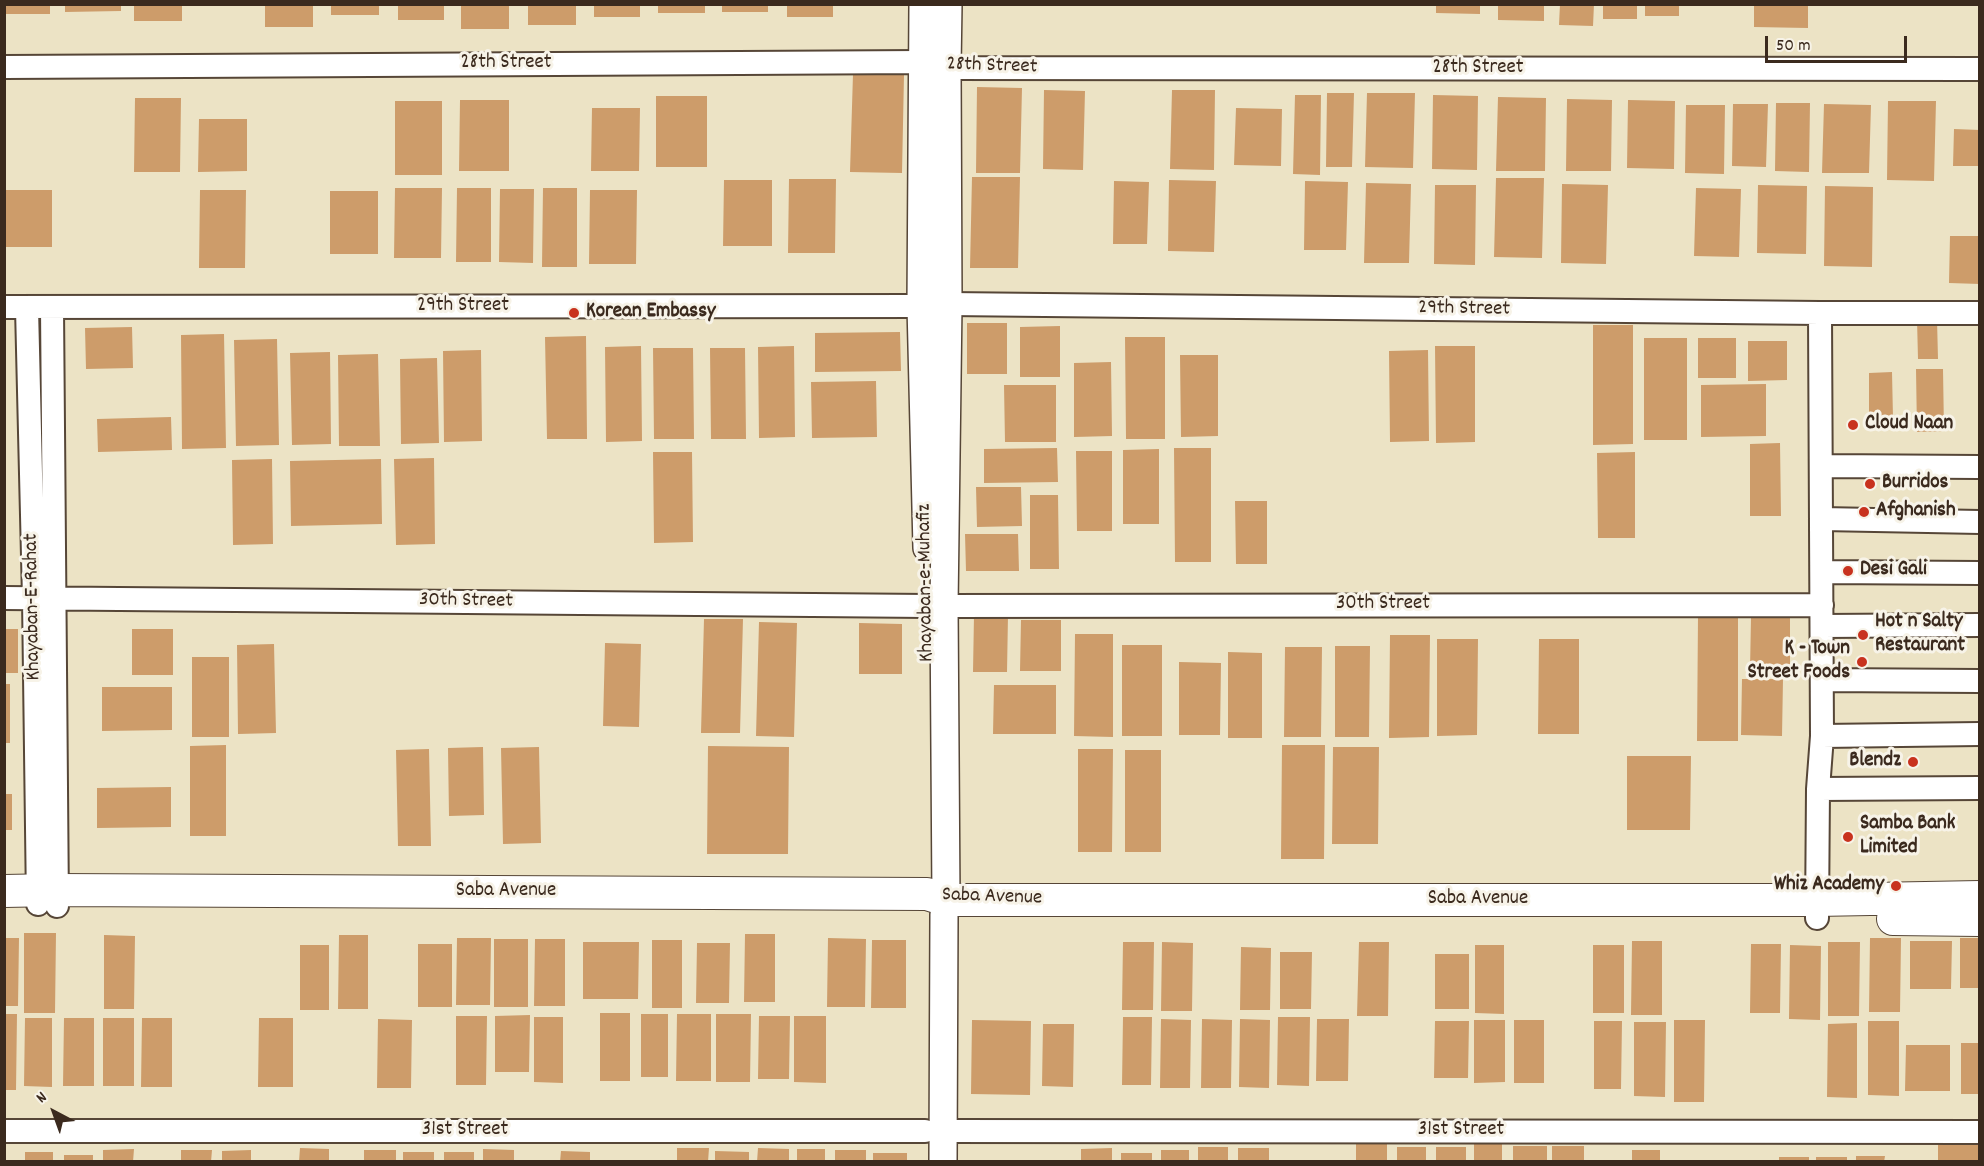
<!DOCTYPE html>
<style>
body{margin:0}
#map{position:relative;width:1984px;height:1166px;overflow:hidden;background:#ece3c5;font-family:Dekko,sans-serif}
canvas{display:block}
.frame{position:absolute;inset:0;border:6px solid #3b2a1e;pointer-events:none}
.north{position:absolute;left:24px;top:1082px;width:60px;height:60px;-webkit-text-stroke:4px #f7f3e8;paint-order:stroke;rotate:319deg;font-size:16px;font-weight:700;line-height:24px;text-align:center;color:#3b2a1e}
.north::after{content:'';display:block;margin:auto;width:21px;height:27px;background:#3b2a1e;clip-path:polygon(50% 0,100% 100%,50% 72%,0 100%)}
.scale{position:absolute;left:1765px;top:36px;width:142px;height:27px;box-sizing:border-box;border:3px solid #3b2a1e;border-top:0;padding-left:8px;font-size:18px;line-height:21px;white-space:nowrap;color:#3b2a1e;-webkit-text-stroke:4px #f7f3e8;paint-order:stroke}
</style>
<div id="map">
<canvas width="1984" height="1166"></canvas>
<div class="frame"></div>
<div class="north">N</div>
<div class="scale">50 m</div>
</div>
<script>
const c = document.querySelector('canvas').getContext('2d');
c.lineJoin = 'round';
function fillPath(path, color) { c.fillStyle = color; c.fill(path, 'evenodd'); }
function strokePath(path, color, width, dash) { c.strokeStyle = color; c.lineWidth = width; c.lineCap = dash ? 'butt' : 'round'; c.setLineDash(dash || []); c.stroke(path); }
function write(font, color, halo, rows, align = 'center') {
  c.font = font + ' Dekko,sans-serif'; c.lineWidth = 6; c.setLineDash([]); c.textBaseline = 'middle'; c.strokeStyle = halo; c.fillStyle = color; for (const [text, x, y, turn = 0] of rows) {
    c.save(); c.translate(x, y); c.rotate((+turn || 0) * Math.PI / 180); c.textAlign = isNaN(turn) ? turn : align; if (halo) c.strokeText(text, 0, 0); c.fillText(text, 0, 0); c.restore();
  }
}
fillPath(new Path2D(`
 M 4,4 L 50,4 L 50,14 L 4,14 Z
 M 65,4 L 121,4 L 121,11 L 65,12 Z
 M 134,4 L 182,4 L 182,21 L 134,21 Z
 M 265,4 L 313,4 L 313,27 L 265,27 Z
 M 331,4 L 379,4 L 379,15 L 331,15 Z
 M 398,4 L 444,4 L 444,20 L 398,20 Z
 M 461,4 L 509,4 L 509,29 L 461,29 Z
 M 528,4 L 576,4 L 576,25 L 528,25 Z
 M 594,4 L 640,4 L 640,17 L 594,17 Z
 M 658,4 L 705,4 L 705,13 L 658,13 Z
 M 722,4 L 768,4 L 768,12 L 722,12 Z
 M 787,4 L 833,4 L 833,17 L 787,17 Z
 M 1436,4 L 1480,4 L 1480,14 L 1436,13 Z
 M 1498,4 L 1544,4 L 1544,21 L 1498,20 Z
 M 1560,4 L 1594,4 L 1593,26 L 1559,25 Z
 M 1603,4 L 1637,4 L 1637,19 L 1603,19 Z
 M 1645,4 L 1679,4 L 1679,16 L 1645,16 Z
 M 1754,4 L 1808,4 L 1808,28 L 1754,27 Z
 M 853,74 L 904,75 L 902,173 L 850,172 Z
 M 977,87 L 1022,88 L 1020,173 L 976,173 Z
 M 1044,90 L 1085,91 L 1083,170 L 1043,169 Z
 M 1172,90 L 1215,90 L 1214,170 L 1170,169 Z
 M 1327,93 L 1354,93 L 1352,167 L 1326,167 Z
 M 1367,93 L 1415,93 L 1413,168 L 1365,167 Z
 M 1295,95 L 1321,95 L 1320,175 L 1293,174 Z
 M 1433,95 L 1478,96 L 1477,170 L 1432,169 Z
 M 656,96 L 707,96 L 707,167 L 656,167 Z
 M 1498,97 L 1546,98 L 1545,171 L 1496,171 Z
 M 135,98 L 181,98 L 180,172 L 134,172 Z
 M 1567,99 L 1612,100 L 1611,171 L 1566,171 Z
 M 460,100 L 509,100 L 509,171 L 459,171 Z
 M 1628,100 L 1675,101 L 1674,169 L 1627,168 Z
 M 395,101 L 442,101 L 442,175 L 395,175 Z
 M 1888,101 L 1936,101 L 1934,181 L 1887,180 Z
 M 1776,103 L 1810,103 L 1809,172 L 1775,171 Z
 M 1733,104 L 1768,104 L 1766,167 L 1732,166 Z
 M 1824,104 L 1871,105 L 1869,173 L 1822,173 Z
 M 1686,105 L 1725,105 L 1724,174 L 1685,173 Z
 M 592,108 L 640,108 L 639,171 L 591,171 Z
 M 1236,108 L 1282,109 L 1281,166 L 1234,165 Z
 M 199,119 L 247,119 L 247,171 L 198,172 Z
 M 1954,129 L 1980,130 L 1980,166 L 1953,166 Z
 M 972,177 L 1020,177 L 1018,268 L 970,268 Z
 M 1496,178 L 1544,178 L 1542,258 L 1494,257 Z
 M 789,179 L 836,179 L 835,253 L 788,253 Z
 M 724,180 L 772,180 L 772,246 L 723,246 Z
 M 1169,180 L 1216,181 L 1214,252 L 1168,251 Z
 M 1114,181 L 1149,182 L 1147,244 L 1113,244 Z
 M 1305,181 L 1348,182 L 1346,250 L 1304,250 Z
 M 1366,183 L 1411,184 L 1409,263 L 1364,263 Z
 M 1562,184 L 1608,185 L 1606,264 L 1561,263 Z
 M 1435,185 L 1476,185 L 1475,265 L 1434,264 Z
 M 1758,185 L 1807,186 L 1806,254 L 1757,253 Z
 M 1825,186 L 1873,187 L 1872,267 L 1824,266 Z
 M 395,188 L 442,188 L 441,258 L 394,258 Z
 M 457,188 L 491,188 L 491,262 L 456,262 Z
 M 543,188 L 577,188 L 577,267 L 542,267 Z
 M 1696,188 L 1741,189 L 1739,257 L 1694,256 Z
 M 500,189 L 534,189 L 533,263 L 499,262 Z
 M 4,190 L 52,190 L 52,247 L 4,247 Z
 M 200,190 L 246,190 L 245,268 L 199,268 Z
 M 590,190 L 637,190 L 636,264 L 589,264 Z
 M 330,191 L 378,191 L 378,254 L 330,254 Z
 M 1950,236 L 1980,236 L 1980,284 L 1949,283 Z
 M 1917,319 L 1937,319 L 1938,359 L 1918,359 Z
 M 967,323 L 1007,323 L 1007,374 L 967,374 Z
 M 1593,325 L 1633,325 L 1633,444 L 1593,445 Z
 M 1060,326 L 1060,377 L 1020,377 L 1020,327 Z
 M 132,327 L 133,368 L 86,369 L 85,328 Z
 M 900,332 L 901,371 L 815,372 L 815,333 Z
 M 224,334 L 226,448 L 182,449 L 181,335 Z
 M 586,336 L 587,439 L 547,439 L 545,337 Z
 M 1125,337 L 1165,337 L 1165,439 L 1126,439 Z
 M 1644,338 L 1687,338 L 1687,440 L 1644,440 Z
 M 1698,338 L 1736,338 L 1736,378 L 1698,378 Z
 M 277,339 L 279,445 L 236,446 L 234,340 Z
 M 1748,341 L 1787,341 L 1787,380 L 1748,381 Z
 M 641,346 L 642,441 L 606,442 L 605,347 Z
 M 794,346 L 795,437 L 759,438 L 758,347 Z
 M 1435,346 L 1475,346 L 1475,442 L 1436,443 Z
 M 653,348 L 693,348 L 694,439 L 654,439 Z
 M 710,348 L 745,348 L 746,439 L 711,439 Z
 M 481,350 L 482,441 L 444,442 L 443,351 Z
 M 1428,350 L 1429,441 L 1390,442 L 1389,351 Z
 M 330,352 L 331,444 L 292,445 L 290,353 Z
 M 378,354 L 380,446 L 339,446 L 338,355 Z
 M 1180,355 L 1218,355 L 1218,436 L 1181,437 Z
 M 437,358 L 439,443 L 401,444 L 400,359 Z
 M 1111,362 L 1112,436 L 1074,437 L 1074,363 Z
 M 1916,369 L 1943,369 L 1944,431 L 1917,432 Z
 M 1892,372 L 1893,418 L 1869,418 L 1869,373 Z
 M 876,381 L 877,437 L 812,438 L 811,382 Z
 M 1766,384 L 1766,436 L 1701,437 L 1701,385 Z
 M 1004,385 L 1056,385 L 1056,442 L 1005,442 Z
 M 171,417 L 172,450 L 98,452 L 97,419 Z
 M 1780,443 L 1781,516 L 1750,516 L 1750,444 Z
 M 1057,448 L 1058,482 L 984,483 L 984,449 Z
 M 1174,448 L 1211,448 L 1211,562 L 1175,562 Z
 M 1159,449 L 1159,524 L 1123,524 L 1123,450 Z
 M 1076,451 L 1112,451 L 1112,531 L 1077,531 Z
 M 653,452 L 692,452 L 693,542 L 654,543 Z
 M 1635,452 L 1635,538 L 1598,538 L 1597,453 Z
 M 434,458 L 435,544 L 396,545 L 394,459 Z
 M 272,459 L 273,544 L 233,545 L 232,460 Z
 M 381,459 L 382,524 L 291,526 L 290,461 Z
 M 976,487 L 1021,487 L 1022,526 L 977,527 Z
 M 1030,495 L 1058,495 L 1059,569 L 1030,569 Z
 M 1235,501 L 1267,501 L 1267,564 L 1236,564 Z
 M 965,534 L 1018,534 L 1019,571 L 966,571 Z
 M 974,615 L 1008,615 L 1007,672 L 973,672 Z
 M 1698,616 L 1738,616 L 1738,741 L 1697,741 Z
 M 1751,618 L 1790,618 L 1790,670 L 1750,670 Z
 M 704,619 L 743,619 L 740,733 L 701,733 Z
 M 1021,620 L 1061,620 L 1061,671 L 1020,671 Z
 M 759,622 L 797,623 L 794,737 L 756,736 Z
 M 859,623 L 902,624 L 902,674 L 859,674 Z
 M 4,629 L 18,629 L 18,673 L 4,673 Z
 M 132,629 L 173,629 L 173,675 L 132,675 Z
 M 1075,634 L 1113,634 L 1113,737 L 1074,736 Z
 M 1390,635 L 1430,635 L 1429,737 L 1389,738 Z
 M 1437,639 L 1478,639 L 1477,735 L 1437,736 Z
 M 1539,639 L 1579,639 L 1579,734 L 1538,734 Z
 M 605,643 L 641,644 L 639,727 L 603,726 Z
 M 274,644 L 276,733 L 238,734 L 237,645 Z
 M 1122,645 L 1162,645 L 1162,736 L 1122,736 Z
 M 1335,646 L 1370,646 L 1369,737 L 1335,737 Z
 M 1285,647 L 1322,647 L 1321,737 L 1284,737 Z
 M 1228,652 L 1262,653 L 1262,738 L 1228,738 Z
 M 192,657 L 229,657 L 229,737 L 192,737 Z
 M 1179,662 L 1221,663 L 1220,735 L 1179,735 Z
 M 1742,679 L 1783,679 L 1782,736 L 1741,735 Z
 M 4,684 L 10,684 L 10,743 L 4,743 Z
 M 994,685 L 1056,685 L 1056,734 L 993,734 Z
 M 102,687 L 172,687 L 172,730 L 102,731 Z
 M 226,745 L 226,836 L 190,836 L 190,746 Z
 M 1282,745 L 1325,745 L 1324,859 L 1281,859 Z
 M 708,746 L 789,747 L 788,854 L 707,854 Z
 M 483,747 L 484,815 L 449,816 L 448,748 Z
 M 539,747 L 541,843 L 503,844 L 501,748 Z
 M 1333,747 L 1379,747 L 1378,844 L 1332,844 Z
 M 429,749 L 431,846 L 398,846 L 396,750 Z
 M 1078,749 L 1113,749 L 1112,852 L 1078,852 Z
 M 1125,750 L 1161,750 L 1161,852 L 1125,852 Z
 M 1627,756 L 1691,756 L 1690,830 L 1627,830 Z
 M 171,787 L 171,827 L 97,828 L 97,788 Z
 M 4,794 L 12,794 L 12,830 L 4,830 Z
 M 24,933 L 56,933 L 55,1013 L 24,1013 Z
 M 745,934 L 775,934 L 775,1002 L 744,1002 Z
 M 104,935 L 135,936 L 134,1009 L 104,1009 Z
 M 339,935 L 368,935 L 368,1009 L 338,1009 Z
 M 4,938 L 19,938 L 18,1006 L 4,1006 Z
 M 457,938 L 491,938 L 490,1005 L 456,1005 Z
 M 828,938 L 866,939 L 865,1007 L 827,1007 Z
 M 1870,938 L 1901,938 L 1900,1012 L 1869,1012 Z
 M 1960,938 L 1980,938 L 1980,988 L 1960,988 Z
 M 494,939 L 528,939 L 528,1007 L 494,1007 Z
 M 535,939 L 565,939 L 565,1006 L 534,1006 Z
 M 652,940 L 682,940 L 682,1008 L 652,1008 Z
 M 872,940 L 906,940 L 906,1008 L 871,1008 Z
 M 1632,941 L 1662,941 L 1662,1015 L 1631,1015 Z
 M 1910,941 L 1952,941 L 1951,989 L 1910,989 Z
 M 583,942 L 639,942 L 638,999 L 583,999 Z
 M 1123,942 L 1154,942 L 1153,1010 L 1122,1010 Z
 M 1162,942 L 1193,943 L 1192,1011 L 1161,1011 Z
 M 1359,942 L 1389,942 L 1388,1016 L 1357,1016 Z
 M 1828,942 L 1860,942 L 1859,1016 L 1828,1016 Z
 M 697,943 L 730,943 L 729,1003 L 696,1003 Z
 M 418,944 L 452,944 L 452,1007 L 418,1007 Z
 M 1751,944 L 1781,944 L 1780,1013 L 1750,1013 Z
 M 300,945 L 329,945 L 329,1010 L 300,1010 Z
 M 1475,945 L 1504,945 L 1504,1014 L 1475,1013 Z
 M 1593,945 L 1624,945 L 1624,1013 L 1593,1013 Z
 M 1790,945 L 1821,946 L 1820,1020 L 1789,1019 Z
 M 1241,947 L 1271,948 L 1270,1010 L 1240,1010 Z
 M 1280,952 L 1312,952 L 1311,1009 L 1280,1009 Z
 M 1435,954 L 1469,954 L 1469,1009 L 1435,1009 Z
 M 600,1013 L 630,1013 L 630,1081 L 600,1081 Z
 M 4,1014 L 17,1014 L 16,1090 L 4,1090 Z
 M 641,1014 L 668,1014 L 668,1077 L 641,1077 Z
 M 677,1014 L 711,1014 L 711,1081 L 676,1081 Z
 M 716,1014 L 751,1014 L 750,1082 L 716,1082 Z
 M 530,1015 L 529,1072 L 495,1072 L 495,1016 Z
 M 456,1016 L 487,1016 L 486,1085 L 456,1085 Z
 M 759,1016 L 790,1016 L 789,1079 L 758,1079 Z
 M 794,1016 L 826,1016 L 826,1083 L 794,1082 Z
 M 534,1017 L 563,1017 L 563,1083 L 534,1082 Z
 M 1123,1017 L 1152,1017 L 1151,1085 L 1122,1085 Z
 M 1278,1017 L 1310,1017 L 1309,1086 L 1277,1085 Z
 M 25,1018 L 52,1018 L 52,1087 L 24,1086 Z
 M 64,1018 L 94,1018 L 94,1086 L 63,1086 Z
 M 103,1018 L 134,1018 L 134,1086 L 103,1086 Z
 M 142,1018 L 172,1018 L 172,1087 L 141,1087 Z
 M 259,1018 L 293,1018 L 293,1087 L 258,1087 Z
 M 378,1019 L 412,1020 L 411,1088 L 377,1088 Z
 M 1161,1019 L 1191,1020 L 1190,1088 L 1160,1088 Z
 M 1202,1019 L 1232,1020 L 1231,1088 L 1201,1088 Z
 M 1240,1019 L 1270,1020 L 1269,1088 L 1239,1087 Z
 M 1317,1019 L 1349,1019 L 1348,1081 L 1316,1081 Z
 M 972,1020 L 1031,1021 L 1030,1095 L 971,1094 Z
 M 1474,1020 L 1505,1020 L 1505,1082 L 1474,1083 Z
 M 1514,1020 L 1544,1020 L 1544,1083 L 1514,1083 Z
 M 1674,1020 L 1705,1020 L 1704,1102 L 1674,1102 Z
 M 1435,1021 L 1469,1021 L 1468,1078 L 1434,1078 Z
 M 1594,1021 L 1622,1021 L 1621,1089 L 1594,1089 Z
 M 1868,1021 L 1899,1021 L 1899,1096 L 1868,1095 Z
 M 1634,1022 L 1666,1022 L 1665,1097 L 1634,1096 Z
 M 1857,1023 L 1857,1098 L 1827,1097 L 1828,1024 Z
 M 1043,1024 L 1074,1024 L 1073,1087 L 1042,1086 Z
 M 1961,1043 L 1980,1043 L 1980,1094 L 1961,1094 Z
 M 1906,1045 L 1950,1045 L 1950,1091 L 1905,1091 Z
 M 1938,1142 L 1980,1142 L 1980,1162 L 1938,1162 Z
 M 1356,1144 L 1387,1144 L 1387,1162 L 1356,1162 Z
 M 1474,1144 L 1502,1144 L 1502,1162 L 1474,1162 Z
 M 1513,1146 L 1547,1146 L 1547,1162 L 1513,1162 Z
 M 1552,1146 L 1584,1146 L 1584,1162 L 1552,1162 Z
 M 1198,1147 L 1228,1147 L 1228,1162 L 1198,1162 Z
 M 1397,1147 L 1426,1147 L 1426,1162 L 1397,1162 Z
 M 1436,1147 L 1466,1147 L 1466,1162 L 1436,1162 Z
 M 300,1148 L 329,1149 L 329,1162 L 299,1162 Z
 M 677,1148 L 709,1148 L 708,1162 L 677,1162 Z
 M 758,1148 L 789,1149 L 789,1162 L 757,1162 Z
 M 1112,1148 L 1112,1162 L 1081,1162 L 1081,1149 Z
 M 1238,1148 L 1269,1148 L 1269,1162 L 1238,1162 Z
 M 134,1149 L 133,1162 L 103,1162 L 103,1150 Z
 M 483,1149 L 514,1150 L 514,1162 L 483,1162 Z
 M 797,1149 L 825,1149 L 825,1162 L 797,1162 Z
 M 181,1150 L 212,1150 L 211,1162 L 181,1162 Z
 M 251,1150 L 251,1162 L 222,1162 L 222,1151 Z
 M 364,1150 L 396,1150 L 396,1162 L 364,1162 Z
 M 835,1150 L 866,1150 L 866,1162 L 835,1162 Z
 M 1161,1150 L 1189,1150 L 1189,1162 L 1161,1162 Z
 M 1632,1150 L 1660,1150 L 1660,1162 L 1632,1162 Z
 M 561,1151 L 590,1152 L 590,1162 L 560,1162 Z
 M 715,1151 L 749,1152 L 749,1162 L 715,1162 Z
 M 25,1152 L 53,1152 L 53,1162 L 25,1162 Z
 M 403,1152 L 434,1152 L 434,1162 L 403,1162 Z
 M 444,1152 L 474,1152 L 474,1162 L 444,1162 Z
 M 873,1153 L 907,1153 L 907,1162 L 873,1162 Z
 M 1121,1153 L 1152,1153 L 1152,1162 L 1121,1162 Z
 M 64,1155 L 93,1155 L 93,1162 L 64,1162 Z
 M 1856,1156 L 1885,1156 L 1884,1162 L 1856,1162 Z
 M 1779,1157 L 1809,1157 L 1809,1162 L 1779,1162 Z
 M 1816,1157 L 1847,1157 L 1847,1162 L 1816,1162 Z`), '#cd9c6a');
const minor = new Path2D(`
 M 4,67 L 922,62 L 947,68 L 1980,69
 M 948,304 L 1820,313 L 1980,313
 M 4,307 L 921,306
 M 27,308 L 34,598 L 38,904
 M 52,308 L 57,906
 M 1822,466 L 1980,467
 M 1822,519 L 1980,522
 M 1822,572 L 1980,573
 M 4,598 L 928,606
 M 944,606 L 1822,605
 M 1822,626 L 1980,625
 M 1822,680 L 1980,681
 M 1822,736 L 1980,734
 M 1818,789 L 1980,788
 M 1817,918 L 1818,789 L 1822,736 L 1820,313
 M 4,1131 L 925,1131
 M 943,1131 L 1980,1132`);
const tertiary = new Path2D(`
 M 923,4 L 921,306 L 927,548
 M 943,1162 L 944,915 L 946,900 L 944,606 L 948,304 L 947,68 L 948,4`);
const secondary = new Path2D(`
 M 4,891 L 56,890 L 927,894 L 946,900 L 1816,900 L 1980,897
 M 1893,919 L 1980,920`);
strokePath(minor, '#564637', 26);
strokePath(tertiary, '#564637', 30);
strokePath(secondary, '#564637', 34);
strokePath(minor, '#fff', 22);
strokePath(tertiary, '#fff', 27);
strokePath(secondary, '#fff', 32);
for (const [x, y, r, color] of [
 [574,313,6,"#c8321e"],
 [1853,425,6,"#c8321e"],
 [1870,484,6,"#c8321e"],
 [1864,512,6,"#c8321e"],
 [1848,571,6,"#c8321e"],
 [1863,635,6,"#c8321e"],
 [1862,662,6,"#c8321e"],
 [1913,762,6,"#c8321e"],
 [1848,837,6,"#c8321e"],
 [1896,886,6,"#c8321e"]
]) { const dot = new Path2D(); dot.arc(x, y, r, 0, 2 * Math.PI); c.fillStyle = color; c.fill(dot); strokePath(dot, '#f7f3e8', 2); }
write('21px', '#3b2a1e', '#f7f3e8', [
 ["28th Street",506,64],
 ["28th Street",992,67,2],
 ["28th Street",1478,69],
 ["29th Street",463,307],
 ["29th Street",1464,310,1],
 ["Khayaban-e-Muhafiz",927,583,-91],
 ["30th Street",466,602,1],
 ["30th Street",1383,605],
 ["Khayaban-E-Rahat",34,607,-91],
 ["Saba Avenue",506,892],
 ["Saba Avenue",992,898,2],
 ["Saba Avenue",1478,900],
 ["31st Street",465,1131],
 ["31st Street",1461,1131]
]);
write('bold 21px', '#3b2a1e', '#f7f3e8', [
 ["Korean Embassy",586,313],
 ["Cloud Naan",1865,425],
 ["Burridos",1882,484],
 ["Afghanish",1876,512],
 ["Desi Gali",1860,571],
 ["Hot n Salty",1875,623],
 ["Restaurant",1875,647],
 ["K - Town",1850,650,"right"],
 ["Street Foods",1850,674,"right"],
 ["Blendz",1901,762,"right"],
 ["Samba Bank",1860,825],
 ["Limited",1860,849],
 ["Whiz Academy",1884,886,"right"]
], 'left');
</script>
